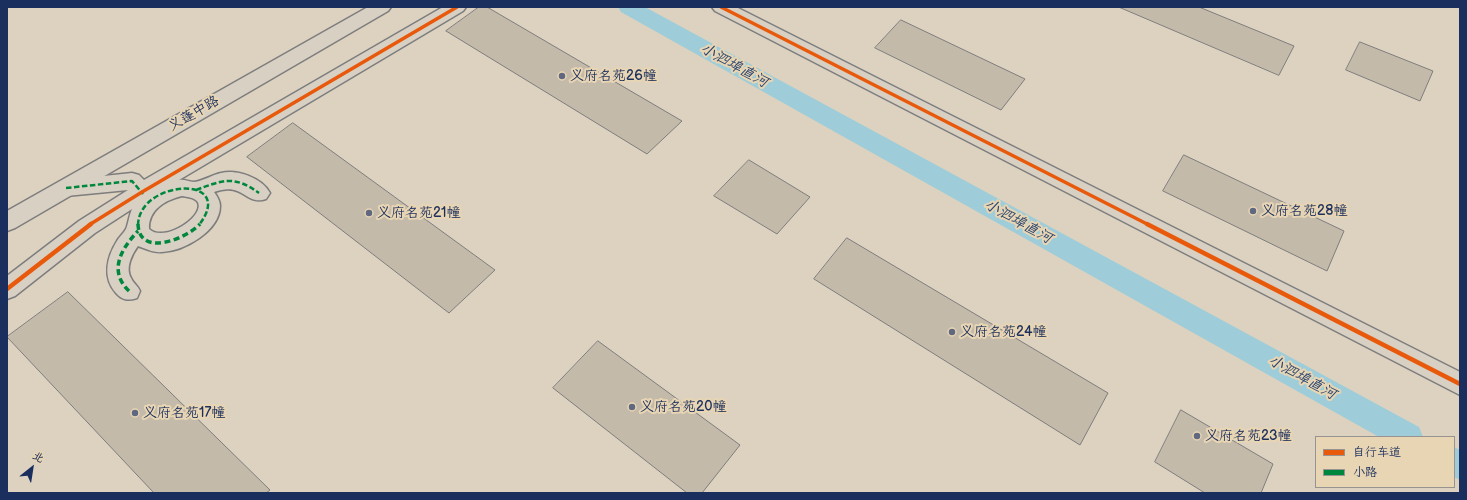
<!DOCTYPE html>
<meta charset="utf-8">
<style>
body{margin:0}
#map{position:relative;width:1467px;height:500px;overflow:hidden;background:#dcd2bf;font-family:"Balsamiq Sans","LXGW WenKai TC",sans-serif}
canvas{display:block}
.frame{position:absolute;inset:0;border:8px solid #1b2f5e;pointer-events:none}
.legend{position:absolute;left:1315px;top:436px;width:140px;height:52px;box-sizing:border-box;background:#e8d5b3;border:1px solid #969391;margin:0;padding:5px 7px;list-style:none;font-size:12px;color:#1b2f5e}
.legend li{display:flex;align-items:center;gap:8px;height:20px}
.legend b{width:20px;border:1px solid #969391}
.north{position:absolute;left:12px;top:448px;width:40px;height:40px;-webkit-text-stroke:3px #e8d5b3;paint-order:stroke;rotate:30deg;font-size:11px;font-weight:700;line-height:16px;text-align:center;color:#1b2f5e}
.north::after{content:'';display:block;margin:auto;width:14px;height:18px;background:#1b2f5e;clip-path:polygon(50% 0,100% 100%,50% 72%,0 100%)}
</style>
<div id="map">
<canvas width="1467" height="500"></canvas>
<div class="frame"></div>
<ul class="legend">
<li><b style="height:5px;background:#e8590c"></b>自行车道</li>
<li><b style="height:5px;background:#00873e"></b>小路</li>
</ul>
<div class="north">北</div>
</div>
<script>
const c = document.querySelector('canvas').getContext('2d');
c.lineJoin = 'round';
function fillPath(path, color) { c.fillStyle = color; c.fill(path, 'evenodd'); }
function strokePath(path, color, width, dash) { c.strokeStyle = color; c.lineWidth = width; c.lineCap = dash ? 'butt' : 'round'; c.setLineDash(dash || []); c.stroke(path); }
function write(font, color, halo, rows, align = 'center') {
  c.font = font + ' "Balsamiq Sans","LXGW WenKai TC",sans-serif'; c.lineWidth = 4; c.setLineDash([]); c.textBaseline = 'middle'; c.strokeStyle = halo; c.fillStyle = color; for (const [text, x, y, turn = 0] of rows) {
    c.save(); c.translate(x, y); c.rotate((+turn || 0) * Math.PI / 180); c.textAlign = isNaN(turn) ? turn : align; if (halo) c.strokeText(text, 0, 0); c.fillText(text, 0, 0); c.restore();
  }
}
fillPath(new Path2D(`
 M 618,7 L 645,7 L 1419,427 L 1423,437 L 1379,437 L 621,12 Z
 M 1454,447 L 1460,450 L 1460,480 L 1454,477 Z`), '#9ecdd9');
const building = new Path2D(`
 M 479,7 L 487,7 L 682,121 L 647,154 L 446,31 Z
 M 1119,7 L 1199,7 L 1294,46 L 1279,75 Z
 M 901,20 L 1025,79 L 1001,110 L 875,48 Z
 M 1360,42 L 1433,71 L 1420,101 L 1346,70 Z
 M 293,123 L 495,270 L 449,313 L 247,157 Z
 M 1184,155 L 1344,231 L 1327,271 L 1163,191 Z
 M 749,160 L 810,197 L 777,234 L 714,196 Z
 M 847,238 L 1108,393 L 1080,445 L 814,279 Z
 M 68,292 L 270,490 L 266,493 L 154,493 L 7,337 Z
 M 598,341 L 740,445 L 702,493 L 687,493 L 553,388 Z
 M 1181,410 L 1273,464 L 1261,493 L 1205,493 L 1155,462 Z`);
fillPath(building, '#c4baaa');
strokePath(building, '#7e7d7e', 1);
const minor = new Path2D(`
 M 443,7 L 466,7 L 463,11 L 179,180 C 184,179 189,182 194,182 C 203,181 212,175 221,173 C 237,169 262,178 270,193 L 266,199 C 245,206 244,181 214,192 C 217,196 220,201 220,206 C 220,231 184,251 162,252 C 154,253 146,249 138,246 C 132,254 125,268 131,278 C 133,283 138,286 140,291 L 137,298 C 128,301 122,300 116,293 C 102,277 107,257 117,241 C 119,237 124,233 126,229 C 128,225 129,216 132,209 L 95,233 L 15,296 L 7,299 L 7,276 L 79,221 L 128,190 L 66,196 L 59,194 L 56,188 L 59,182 L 66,180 L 132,173 L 139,175 L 144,180 ZM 182,196 C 187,197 193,197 197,201 C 208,214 165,244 149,229 C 148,210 165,200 182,196 Z
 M 712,7 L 736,7 L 1460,372 L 1460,395 L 715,11 Z`);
const tertiary = new Path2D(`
 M 368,7 L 391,7 L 388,11 L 15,228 L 7,231 L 7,211 Z`);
strokePath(minor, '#7e7d7e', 3);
strokePath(tertiary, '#7e7d7e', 3);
fillPath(minor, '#d8d0c3');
fillPath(tertiary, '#d8d0c3');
strokePath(new Path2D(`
 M 66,188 L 132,181 L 143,194
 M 196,190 C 223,180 234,175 259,193
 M 138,225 C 139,179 238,174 199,225`), '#00873e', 2.5, [5.5, 2.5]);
strokePath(new Path2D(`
 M 138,224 C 139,258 186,239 200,224
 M 129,291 C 108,271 121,249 138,231`), '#00873e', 3.5, [6, 3.5]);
strokePath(new Path2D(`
 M 721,7 L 1149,225
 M 89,225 L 142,192 L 457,7`), '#e8590c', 3.5);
strokePath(new Path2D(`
 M 1147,224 L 1460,384
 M 7,289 L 91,224`), '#e8590c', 4.5);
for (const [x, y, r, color] of [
 [562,76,4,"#5f6880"],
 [1253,211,4,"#5f6880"],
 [369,213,4,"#5f6880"],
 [952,332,4,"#5f6880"],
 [632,407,4,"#5f6880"],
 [135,413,4,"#5f6880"],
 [1197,436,4,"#5f6880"]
]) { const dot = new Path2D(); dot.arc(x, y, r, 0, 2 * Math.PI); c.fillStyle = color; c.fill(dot); strokePath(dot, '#e8d5b3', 1.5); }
write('14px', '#1b2f5e', '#e8d5b3', [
 ["义府名苑26幢",570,76],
 ["义府名苑28幢",1261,211],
 ["义府名苑21幢",377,213],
 ["义府名苑24幢",960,332],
 ["义府名苑20幢",640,407],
 ["义府名苑17幢",143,413],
 ["义府名苑23幢",1205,436]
], 'left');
write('14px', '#1b2f5e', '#e8d5b3', [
 ["义蓬中路",194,114,-30]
]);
write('italic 15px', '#2b4672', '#e8d5b3', [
 ["小泗埠直河",734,66,29],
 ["小泗埠直河",1018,222,29],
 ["小泗埠直河",1302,378,29]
]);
</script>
